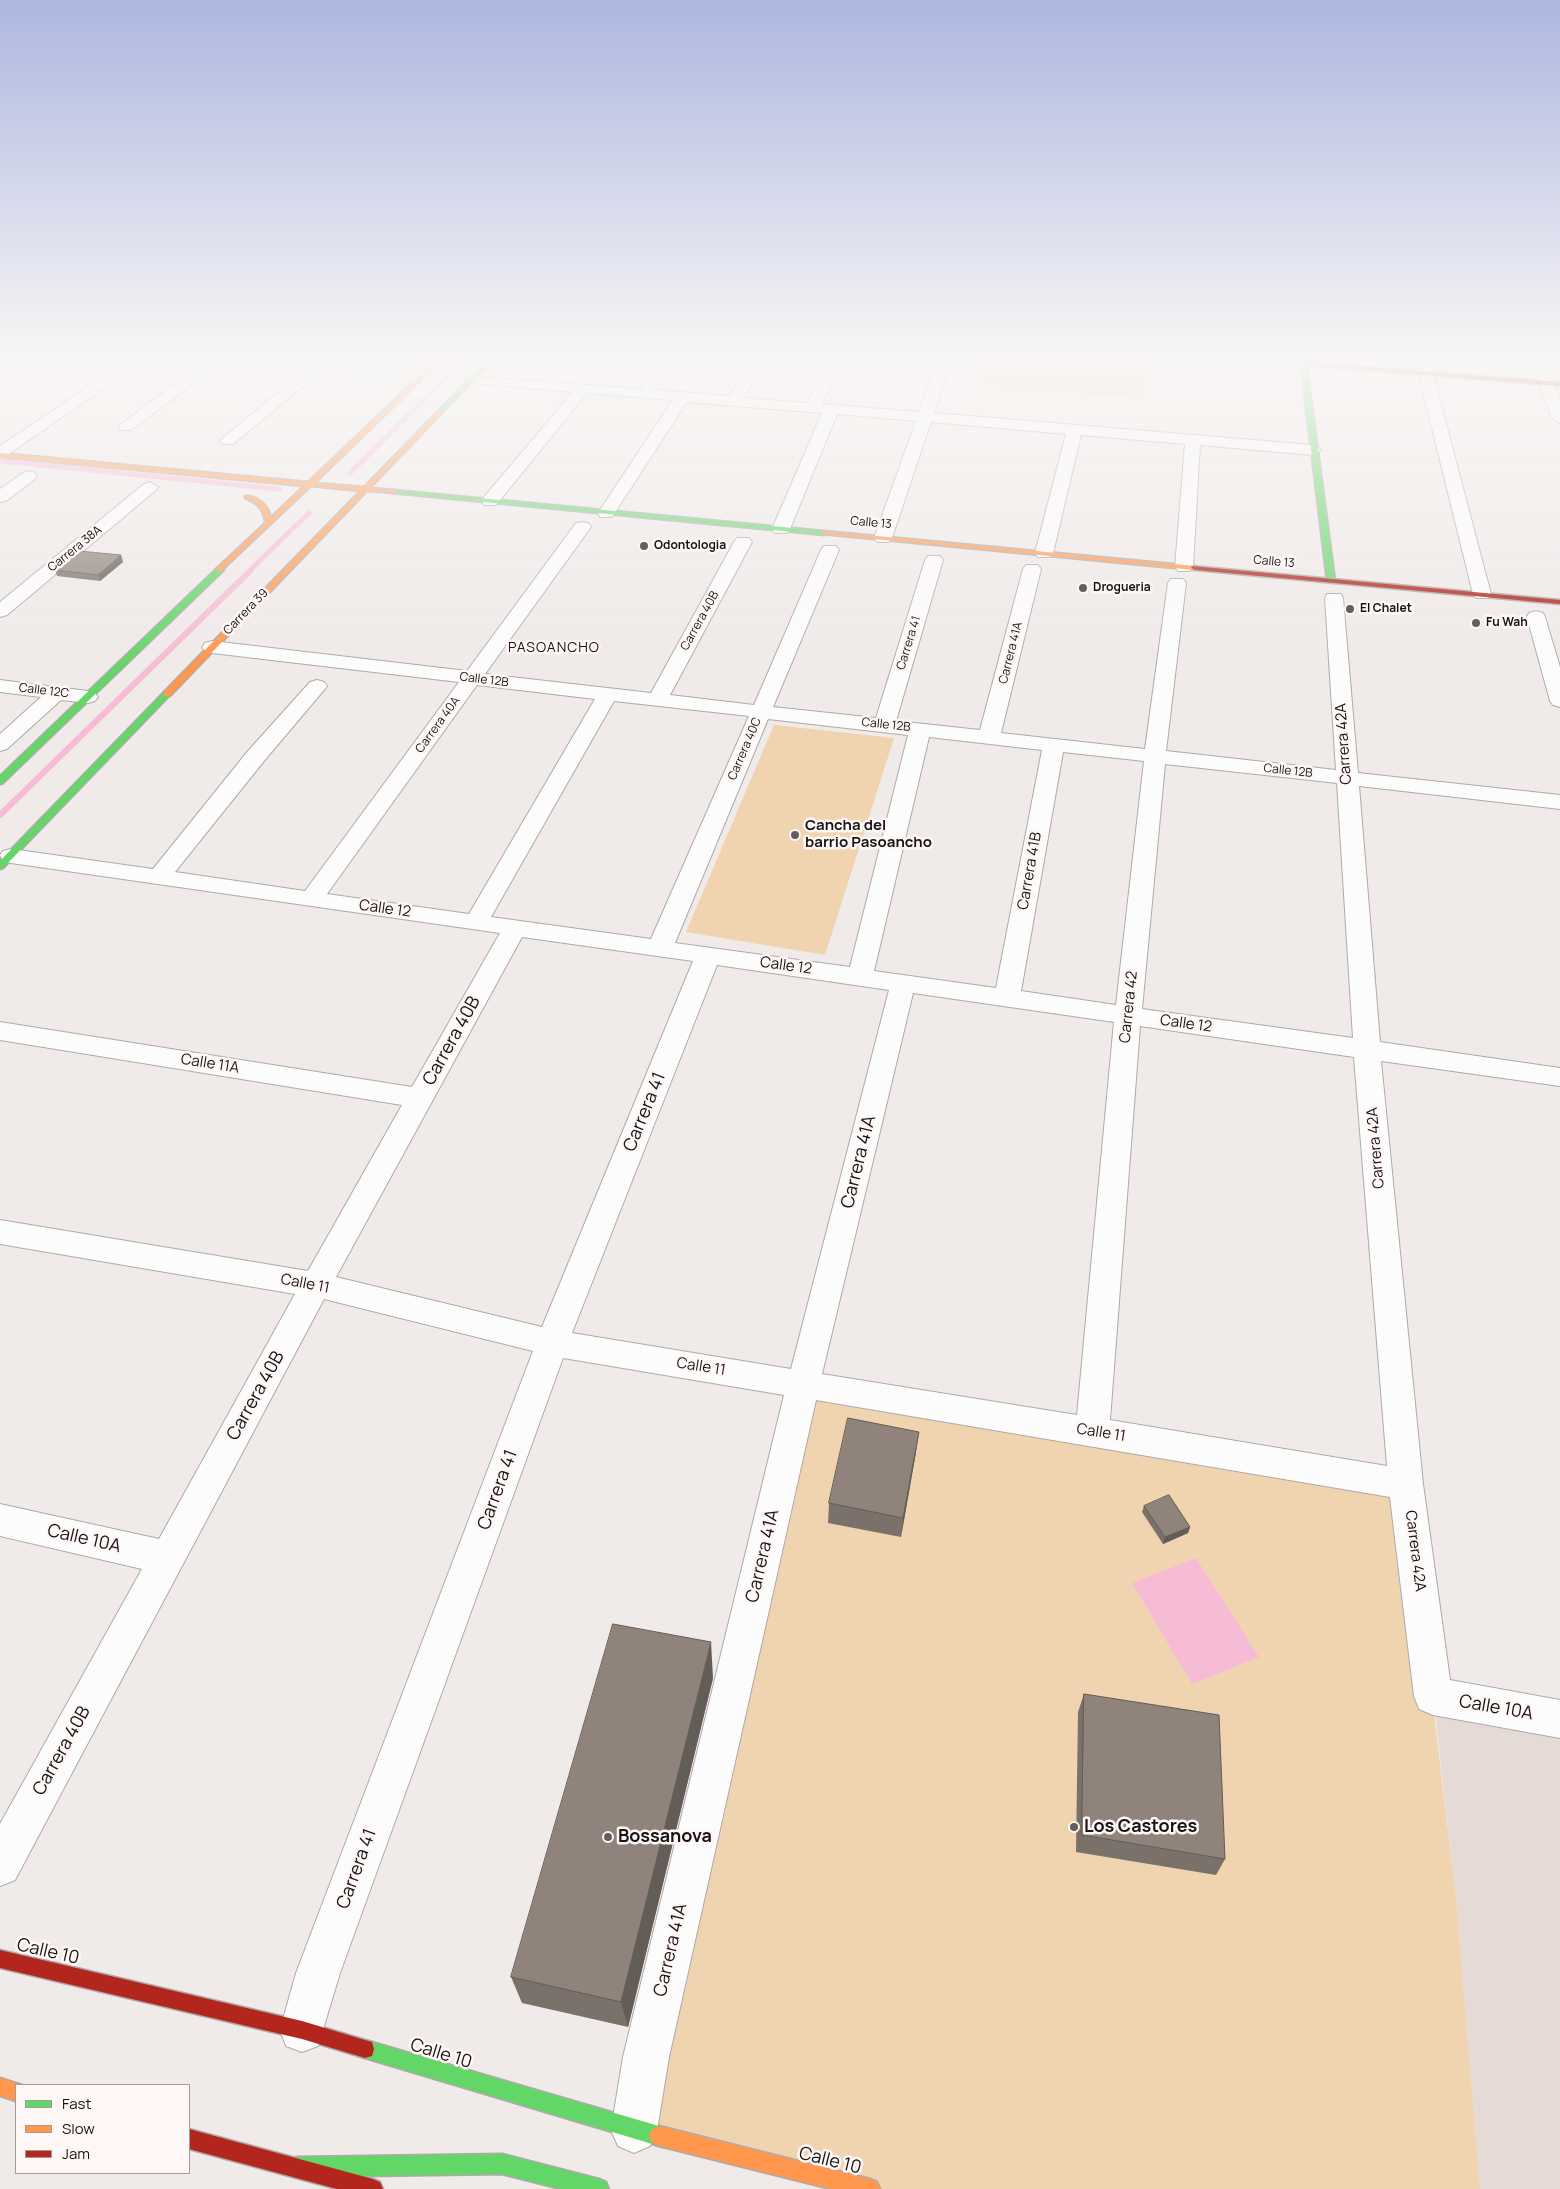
<!DOCTYPE html>
<style>
body{margin:0}
#map{position:relative;width:1560px;height:2189px;overflow:hidden;background:#f0eae9;font-family:Manrope,sans-serif}
canvas{display:block}
.legend{position:absolute;left:15px;top:2084px;width:175px;height:90px;box-sizing:border-box;background:#fef7f6;border:1px solid #a29c9b;margin:0;padding:6px 9px;list-style:none;font-size:15px;color:#171413}
.legend li{display:flex;align-items:center;gap:10px;height:25px}
.legend b{width:25px;border:1px solid #a29c9b}
</style>
<div id="map">
<canvas width="1560" height="2189"></canvas>
<ul class="legend">
<li><b style="height:6px;background:#63d668"></b>Fast</li>
<li><b style="height:6px;background:#ff974d"></b>Slow</li>
<li><b style="height:6px;background:#b3261e"></b>Jam</li>
</ul>
</div>
<script>
const c = document.querySelector('canvas').getContext('2d');
c.lineJoin = 'round';
function fillPath(path, color) { c.fillStyle = color; c.fill(path, 'evenodd'); }
function strokePath(path, color, width, dash) { c.strokeStyle = color; c.lineWidth = width; c.lineCap = dash ? 'butt' : 'round'; c.setLineDash(dash || []); c.stroke(path); }
function write(font, color, halo, rows, align = 'center') {
  c.font = font + ' Manrope,sans-serif'; c.lineWidth = 5; c.setLineDash([]); c.textBaseline = 'middle'; c.strokeStyle = halo; c.fillStyle = color; for (const [text, x, y, turn = 0] of rows) {
    c.save(); c.translate(x, y); c.rotate((+turn || 0) * Math.PI / 180); c.textAlign = isNaN(turn) ? turn : align; if (halo) c.strokeText(text, 0, 0); c.fillText(text, 0, 0); c.restore();
  }
}
fillPath(new Path2D(`
 M 1433,1696 L 1560,1719 L 1560,2189 L 1480,2189 L 1456,1897 Z`), '#e6dad7');
fillPath(new Path2D(`
 M 990,359 L 1148,359 L 1144,399 L 981,386 Z
 M 774,725 L 894,738 L 825,955 L 686,932 Z
 M 803,1384 L 1406,1484 L 1456,1897 L 1480,2189 L 870,2189 L 634,2130 Z`), '#f0d3af');
fillPath(new Path2D(`
 M 1196,1558 L 1259,1657 L 1192,1684 L 1132,1583 Z`), '#f6bcd5');
strokePath(new Path2D(`
 M 0,461 L 279,489
 M 350,473 L 465,359
 M 249,571 L 309,513`), '#f6bcd5', 5);
strokePath(new Path2D(`
 M 0,815 L 251,570`), '#f6bcd5', 6);
const street = new Path2D(`
 M 19,359 L 36,359 L 0,382 L 0,372 Z
 M 130,359 L 146,359 L 6,456 L 0,458 L 0,446 Z
 M 171,359 L 235,359 L 422,373 L 429,377 L 422,381 L 318,374 L 233,444 L 223,444 L 220,441 L 223,438 L 303,372 L 217,366 L 131,430 L 121,430 L 118,427 L 121,424 L 201,365 L 178,363 Z
 M 665,359 L 679,359 L 656,390 L 730,396 L 751,359 L 765,359 L 744,398 L 808,403 L 830,359 L 844,359 L 822,404 L 919,412 L 938,359 L 952,359 L 934,413 L 1313,445 L 1321,450 L 1313,455 L 1200,445 L 1193,567 L 1190,571 L 1178,571 L 1175,567 L 1185,444 L 1081,435 L 1053,553 L 1050,557 L 1038,557 L 1035,553 L 1066,434 L 931,422 L 892,538 L 889,542 L 877,542 L 874,538 L 916,421 L 837,414 L 790,529 L 787,533 L 775,533 L 772,529 L 822,413 L 687,402 L 612,517 L 600,517 L 598,513 L 673,400 L 587,393 L 496,505 L 484,505 L 482,501 L 484,497 L 573,392 L 472,383 L 467,382 L 465,379 L 467,376 L 641,389 Z
 M 1415,359 L 1429,359 L 1491,594 L 1488,598 L 1476,598 L 1473,594 Z
 M 1530,359 L 1544,359 L 1560,399 L 1560,423 L 1552,418 Z
 M 29,471 L 35,473 L 37,476 L 35,479 L 6,501 L 0,502 L 0,489 L 23,473 Z
 M 150,482 L 158,487 L 156,490 L 7,615 L 0,617 L 0,602 L 144,484 Z
 M 582,522 L 588,523 L 591,527 L 485,674 L 651,693 L 734,542 L 737,538 L 749,538 L 752,542 L 670,695 L 754,705 L 821,550 L 824,546 L 836,546 L 839,550 L 773,707 L 876,718 L 925,560 L 928,556 L 940,556 L 943,560 L 896,721 L 980,730 L 1023,569 L 1026,565 L 1038,565 L 1041,569 L 1001,733 L 1145,749 L 1168,583 L 1171,579 L 1183,579 L 1186,583 L 1166,751 L 1336,770 L 1325,598 L 1327,594 L 1341,594 L 1343,598 L 1358,773 L 1560,795 L 1560,809 L 1359,786 L 1380,1042 L 1560,1068 L 1560,1086 L 1381,1061 L 1423,1484 L 1450,1680 L 1560,1700 L 1560,1738 L 1433,1715 L 1419,1709 L 1414,1696 L 1390,1497 L 816,1400 L 669,2057 L 657,2130 L 650,2146 L 634,2153 L 618,2146 L 611,2130 L 623,2057 L 784,1395 L 563,1358 L 340,1973 L 318,2046 L 302,2052 L 286,2046 L 280,2030 L 296,1973 L 533,1351 L 324,1299 L 15,1880 L 0,1886 L 0,1824 L 142,1569 L 0,1536 L 0,1504 L 159,1539 L 295,1294 L 0,1244 L 0,1220 L 308,1271 L 402,1105 L 0,1040 L 0,1022 L 412,1087 L 500,933 L 11,863 L 3,861 L 0,855 L 3,851 L 11,849 L 153,869 L 248,751 L 310,682 L 317,680 L 324,682 L 327,686 L 324,690 L 264,761 L 175,872 L 305,891 L 459,682 L 212,653 L 205,651 L 202,647 L 205,643 L 212,641 L 467,671 L 576,523 ZM 477,685 L 595,699 L 469,914 L 327,894 ZM 614,701 L 749,716 L 651,939 L 491,917 ZM 768,719 L 908,735 L 850,967 L 675,943 ZM 929,737 L 1042,750 L 996,988 L 874,971 ZM 1063,752 L 1144,761 L 1116,1005 L 1021,991 ZM 1165,764 L 1337,783 L 1353,1038 L 1142,1009 ZM 522,937 L 693,961 L 542,1327 L 336,1277 ZM 717,965 L 889,990 L 791,1369 L 572,1333 ZM 913,993 L 1114,1022 L 1077,1415 L 822,1374 ZM 1140,1026 L 1354,1057 L 1387,1466 L 1110,1420 Z
 M 1536,611 L 1543,613 L 1545,617 L 1560,667 L 1560,707 L 1553,705 L 1550,701 L 1527,617 L 1529,613 Z
 M 0,680 L 88,691 L 95,693 L 98,697 L 95,701 L 88,703 L 61,700 L 7,749 L 0,751 L 0,734 L 41,697 L 0,692 Z`);
const fast = new Path2D(`
 M 489,359 L 495,359 L 442,413 L 438,413 L 438,411 Z
 M 1300,359 L 1306,359 L 1335,581 L 1331,583 L 1327,581 Z
 M 394,490 L 824,531 L 828,533 L 824,535 L 392,493 L 392,491 Z
 M 217,568 L 224,570 L 3,783 L 0,784 L 0,776 Z
 M 164,692 L 171,694 L 3,868 L 0,869 L 0,861 Z
 M 365,2040 L 659,2126 L 666,2129 L 669,2136 L 666,2143 L 659,2146 L 365,2058 L 358,2056 L 356,2049 L 358,2042 Z
 M 502,2154 L 599,2179 L 606,2182 L 609,2189 L 561,2189 L 502,2174 L 297,2177 L 290,2174 L 287,2167 L 290,2160 L 297,2157 Z`);
const slow = new Path2D(`
 M 437,359 L 443,359 L 315,483 L 364,487 L 438,411 L 442,411 L 442,413 L 370,488 L 394,490 L 396,491 L 396,493 L 367,491 L 170,696 L 164,696 L 164,692 L 360,491 L 311,486 L 220,572 L 216,570 L 217,568 L 265,523 C 264,509 257,503 245,498 L 245,496 C 257,495 268,505 271,517 L 304,486 L 0,457 L 0,453 L 308,482 Z
 M 824,531 L 1195,566 L 1199,568 L 1195,570 L 822,534 L 820,533 Z
 M 0,2078 L 22,2085 L 16,2085 L 16,2101 L 0,2096 Z
 M 659,2126 L 870,2179 L 877,2182 L 880,2189 L 831,2189 L 659,2146 L 652,2143 L 649,2136 L 652,2129 Z`);
const jam = new Path2D(`
 M 1304,362 L 1560,382 L 1560,386 L 1302,365 Z
 M 1192,566 L 1560,600 L 1560,604 L 1195,570 L 1191,568 Z
 M 0,1950 L 302,2021 L 365,2040 L 372,2042 L 374,2049 L 372,2056 L 365,2058 L 302,2039 L 0,1968 Z
 M 189,2129 L 373,2179 L 380,2182 L 383,2189 L 337,2189 L 189,2149 Z`);
strokePath(street, '#aeaaa9', 2);
strokePath(fast, '#aeaaa9', 3);
strokePath(slow, '#aeaaa9', 3);
strokePath(jam, '#aeaaa9', 3);
fillPath(street, '#fdfcfc');
fillPath(fast, '#63d668');
fillPath(slow, '#ff974d');
fillPath(jam, '#b3261e');
fillPath(new Path2D(`
 M 121,555 L 123,562 L 100,581 L 57,576 L 55,570 Z
 M 916,1452 L 901,1537 L 828,1523 L 829,1503 Z
 M 1144,1506 L 1190,1527 L 1188,1533 L 1163,1544 L 1142,1512 Z
 M 713,1678 L 628,2027 L 522,2003 L 511,1977 Z
 M 1084,1694 L 1225,1859 L 1216,1875 L 1076,1852 L 1078,1712 Z`), '#7b716b');
fillPath(new Path2D(`
 M 121,555 L 123,562 L 100,581 L 98,575 Z
 M 919,1432 L 916,1452 L 901,1537 L 903,1518 Z
 M 1190,1527 L 1188,1533 L 1163,1544 L 1165,1537 Z
 M 711,1642 L 713,1678 L 628,2027 L 621,2002 Z`), '#645c57');
const building = new Path2D(`
 M 79,551 L 121,555 L 98,575 L 55,570 Z
 M 848,1418 L 919,1432 L 903,1518 L 829,1503 Z
 M 1169,1495 L 1190,1527 L 1165,1537 L 1144,1506 Z
 M 613,1624 L 711,1642 L 621,2002 L 511,1977 Z
 M 1084,1694 L 1219,1715 L 1225,1859 L 1082,1835 Z`);
fillPath(building, '#8f837c');
strokePath(building, '#645c57', 1);
const sky = c.createLinearGradient(0, 0, 0, 665);
sky.addColorStop(0, '#adb7e0');
sky.addColorStop(0.54, '#f8f6f5');
sky.addColorStop(1, '#f8f6f500');
c.fillStyle = sky;
c.fillRect(0, 0, 1560, 665);
for (const [x, y, r, color] of [
 [644,546,5,"#635f5e"],
 [1083,588,5,"#635f5e"],
 [1350,609,5,"#635f5e"],
 [1476,623,5,"#635f5e"],
 [795,835,5,"#635f5e"],
 [1074,1827,5,"#635f5e"],
 [608,1837,5,"#635f5e"]
]) { const dot = new Path2D(); dot.arc(x, y, r, 0, 2 * Math.PI); c.fillStyle = color; c.fill(dot); strokePath(dot, '#fef7f6', 2); }
write('12px', '#171413', '#fef7f6', [
 ["Calle 13",871,523,5],
 ["Carrera 38A",75,549,-39],
 ["Calle 13",1274,562,5],
 ["Carrera 39",246,612,-46],
 ["Carrera 40B",700,621,-61],
 ["Carrera 41",909,643,-73],
 ["Carrera 41A",1011,653,-76],
 ["Calle 12B",484,680,7],
 ["Calle 12C",44,691,7],
 ["Carrera 40A",438,725,-54],
 ["Calle 12B",886,725,6],
 ["Carrera 40C",745,749,-67],
 ["Calle 12B",1288,771,6]
]);
write('bold 12px', '#171413', '#fef7f6', [
 ["Odontologia",654,546],
 ["Drogueria",1093,588],
 ["El Chalet",1360,609],
 ["Fu Wah",1486,623]
], 'left');
c.letterSpacing = '1px';
write('14px', '#171413', '#fef7f6', [
 ["PASOANCHO",554,648]
]);
c.letterSpacing = '0px';
write('15px', '#171413', '#fef7f6', [
 ["Carrera 42A",1344,744,-94],
 ["Carrera 41B",1030,871,-80],
 ["Calle 12",385,909,8],
 ["Calle 12",786,966,8],
 ["Carrera 42",1129,1007,-84],
 ["Calle 12",1186,1024,8],
 ["Calle 11A",210,1064,9],
 ["Carrera 42A",1376,1148,-95],
 ["Calle 11",305,1284,11],
 ["Calle 11",701,1367,9],
 ["Calle 11",1101,1433,9],
 ["Carrera 42A",1415,1551,83]
]);
write('bold 15px', '#171413', '#fef7f6', [
 ["Cancha del",805,826],
 ["barrio Pasoancho",805,843]
], 'left');
write('18px', '#171413', '#fef7f6', [
 ["Carrera 40B",452,1041,-61],
 ["Carrera 41",645,1112,-68],
 ["Carrera 41A",859,1162,-76],
 ["Carrera 40B",256,1396,-61],
 ["Carrera 41",498,1490,-70],
 ["Calle 10A",84,1539,13],
 ["Carrera 41A",763,1556,-77],
 ["Calle 10A",1496,1708,10],
 ["Carrera 40B",62,1751,-61],
 ["Carrera 41",357,1869,-70],
 ["Carrera 41A",671,1950,-77],
 ["Calle 10",48,1952,13],
 ["Calle 10",441,2054,17],
 ["Calle 10",830,2161,14]
]);
write('bold 18px', '#171413', '#fef7f6', [
 ["Los Castores",1084,1827],
 ["Bossanova",618,1837]
], 'left');
</script>
